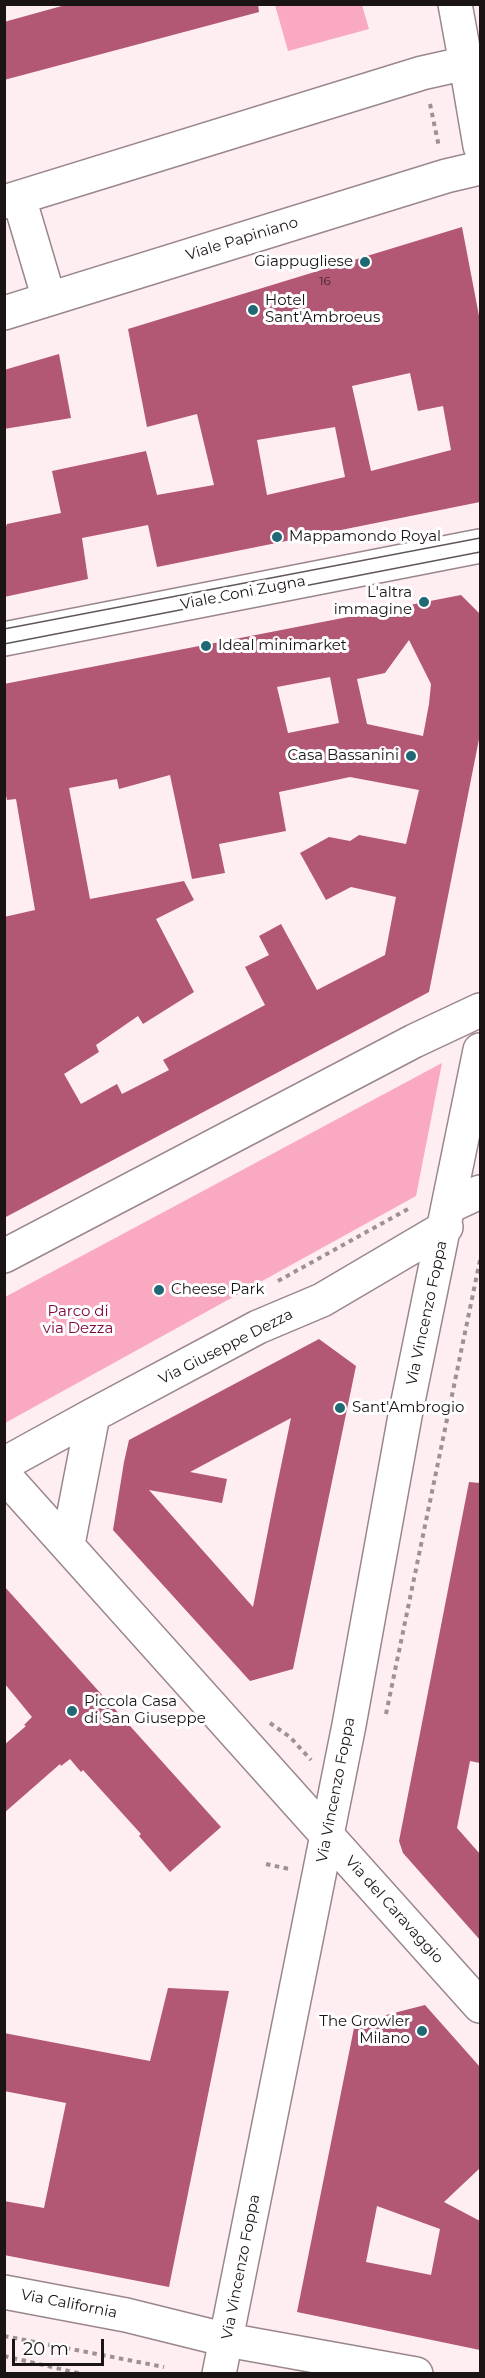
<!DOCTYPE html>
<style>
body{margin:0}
#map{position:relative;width:485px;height:2378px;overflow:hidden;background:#feedf1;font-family:Montserrat,sans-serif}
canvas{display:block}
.frame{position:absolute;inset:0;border:6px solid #1b1415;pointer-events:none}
.scale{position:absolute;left:12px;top:2339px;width:92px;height:27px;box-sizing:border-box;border:3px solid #1b1415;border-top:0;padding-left:8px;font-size:18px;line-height:21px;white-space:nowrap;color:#1b1415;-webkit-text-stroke:4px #fff;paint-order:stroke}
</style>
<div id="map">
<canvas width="485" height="2378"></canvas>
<div class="frame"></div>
<div class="scale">20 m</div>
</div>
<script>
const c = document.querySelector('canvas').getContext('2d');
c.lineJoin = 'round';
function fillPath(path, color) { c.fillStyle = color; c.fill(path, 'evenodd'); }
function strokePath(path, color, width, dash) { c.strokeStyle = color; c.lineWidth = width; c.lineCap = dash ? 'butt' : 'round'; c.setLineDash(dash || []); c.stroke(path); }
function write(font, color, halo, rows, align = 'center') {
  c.font = font + ' Montserrat,sans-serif'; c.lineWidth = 6; c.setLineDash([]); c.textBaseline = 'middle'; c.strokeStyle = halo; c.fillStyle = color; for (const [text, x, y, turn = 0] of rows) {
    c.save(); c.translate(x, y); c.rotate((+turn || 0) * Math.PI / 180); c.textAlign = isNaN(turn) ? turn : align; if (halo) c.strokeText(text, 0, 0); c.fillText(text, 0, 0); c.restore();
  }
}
fillPath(new Path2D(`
 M 275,5 L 362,5 L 369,29 L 288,51 Z
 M 442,1063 L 416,1196 L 5,1423 L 5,1297 Z`), '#faaac0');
fillPath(new Path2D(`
 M 69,4 L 258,4 L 259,12 L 4,80 L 4,22 Z
 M 462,227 L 480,321 L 480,502 L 157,567 L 148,525 L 82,538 L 88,579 L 4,597 L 4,531 L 7,524 L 61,513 L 52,471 L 146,451 L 157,495 L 214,485 L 197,414 L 147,427 L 128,329 ZM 410,373 L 418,411 L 443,406 L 451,450 L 371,471 L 352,386 ZM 335,427 L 345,477 L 267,495 L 257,440 Z
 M 59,354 L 71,418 L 4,429 L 4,370 Z
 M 461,595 L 480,614 L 480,734 L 429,992 L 4,1218 L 4,917 L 35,910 L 16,799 L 7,800 L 4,787 L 4,684 ZM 409,640 L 431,684 L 429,704 L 423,736 L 367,724 L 357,679 L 385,673 ZM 330,677 L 339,723 L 288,733 L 277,687 ZM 170,775 L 192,879 L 225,873 L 219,844 L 286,831 L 279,792 L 350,777 L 419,790 L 406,844 L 359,835 L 350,841 L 329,837 L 300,853 L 326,900 L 351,887 L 396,897 L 385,955 L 317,990 L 281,924 L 259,936 L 269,955 L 245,967 L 265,1005 L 163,1060 L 169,1070 L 122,1094 L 117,1084 L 81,1104 L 64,1074 L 99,1052 L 96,1045 L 138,1016 L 143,1024 L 194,992 L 156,919 L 194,900 L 184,881 L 90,899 L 69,788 L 117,779 L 119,789 Z
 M 319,1339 L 356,1366 L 293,1669 L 250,1681 L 113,1530 L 124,1462 L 129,1440 ZM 291,1418 L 275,1495 L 253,1607 L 149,1490 L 222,1503 L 227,1479 L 190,1472 Z
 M 469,1482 L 480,1483 L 480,1763 L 470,1761 L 457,1828 L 480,1854 L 480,1940 L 403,1853 L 399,1841 Z
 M 4,1586 L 221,1827 L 170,1872 L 139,1836 L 141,1834 L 83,1770 L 81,1772 L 70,1759 L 61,1766 L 60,1764 L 4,1813 L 4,1745 L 26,1726 L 24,1725 L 32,1717 L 4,1683 Z
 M 168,1988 L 229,1991 L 169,2287 L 4,2255 L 4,2201 L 44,2208 L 66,2103 L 4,2091 L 4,2033 L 150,2061 Z
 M 425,2005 L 480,2067 L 480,2168 L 444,2202 L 480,2221 L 480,2350 L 297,2312 L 355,2023 ZM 377,2206 L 440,2229 L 431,2275 L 366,2262 Z`), '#b25774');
const minor = new Path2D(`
 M 455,4 L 466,64
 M 4,639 L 480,546
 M 450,1206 L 480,1192
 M 4,1256 L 414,1041 L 480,1010
 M 4,1464 L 93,1415 L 258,1327 L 322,1300 L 446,1227
 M 4,1475 L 480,2006
 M 68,1544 L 93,1415
 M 4,2292 L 126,2315 L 227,2340 L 416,2374
 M 219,2374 L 349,1725 L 405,1416 L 480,1050`);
const secondary = new Path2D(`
 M 466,64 L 480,146
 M 19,198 L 49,299
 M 4,202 L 422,73 L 480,60
 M 4,313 L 446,176 L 480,168`);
strokePath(minor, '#9a878c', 36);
strokePath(secondary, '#9a878c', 36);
strokePath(new Path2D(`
 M 430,104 L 439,147
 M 278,1281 L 408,1209
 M 386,1714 L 480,1260
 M 270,1723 L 290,1737 L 311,1760
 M 266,1864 L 289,1869
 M 4,2336 L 164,2367
 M 4,2356 L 82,2374`), '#9d9193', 4, [4.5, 4.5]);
strokePath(minor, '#fff', 33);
strokePath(secondary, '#fff', 33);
strokePath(new Path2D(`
 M 4,629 L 480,538
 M 4,644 L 480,552`), '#615759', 1.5);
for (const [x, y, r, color] of [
 [365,262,6,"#1f6874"],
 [253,310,6,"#1f6874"],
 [277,537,6,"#1f6874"],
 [424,602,6,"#1f6874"],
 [206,646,6,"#1f6874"],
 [411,756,6,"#1f6874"],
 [159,1290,6,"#1f6874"],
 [340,1408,6,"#1f6874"],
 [72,1711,6,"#1f6874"],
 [422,2031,6,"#1f6874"]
]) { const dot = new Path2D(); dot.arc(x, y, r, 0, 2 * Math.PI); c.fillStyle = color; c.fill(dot); strokePath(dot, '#fff', 2); }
write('12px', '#41252d', null, [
 ["16",325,281]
]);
write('15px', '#1b1415', '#fff', [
 ["Viale Papiniano",242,239,-17],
 ["Viale Coni Zugna",243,593,-11],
 ["Via Vincenzo Foppa",427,1313,-78],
 ["Via Giuseppe Dezza",226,1347,-27],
 ["Via Vincenzo Foppa",336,1790,-79],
 ["Via del Caravaggio",394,1910,48],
 ["Via Vincenzo Foppa",241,2267,-79],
 ["Via California",69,2304,11]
]);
write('15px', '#1b1415', '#fff', [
 ["Giappugliese",353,262,"right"],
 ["Hotel",265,301],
 ["Sant'Ambroeus",265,318],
 ["Mappamondo Royal",289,537],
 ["L'altra",412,593,"right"],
 ["immagine",412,610,"right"],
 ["Ideal minimarket",218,646],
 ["Casa Bassanini",399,756,"right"],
 ["Cheese Park",171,1290],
 ["Sant'Ambrogio",352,1408],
 ["Piccola Casa",84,1702],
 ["di San Giuseppe",84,1719],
 ["The Growler",410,2022,"right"],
 ["Milano",410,2039,"right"]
], 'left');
write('15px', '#800840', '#fff', [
 ["Parco di",78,1312],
 ["via Dezza",78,1329]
]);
</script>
